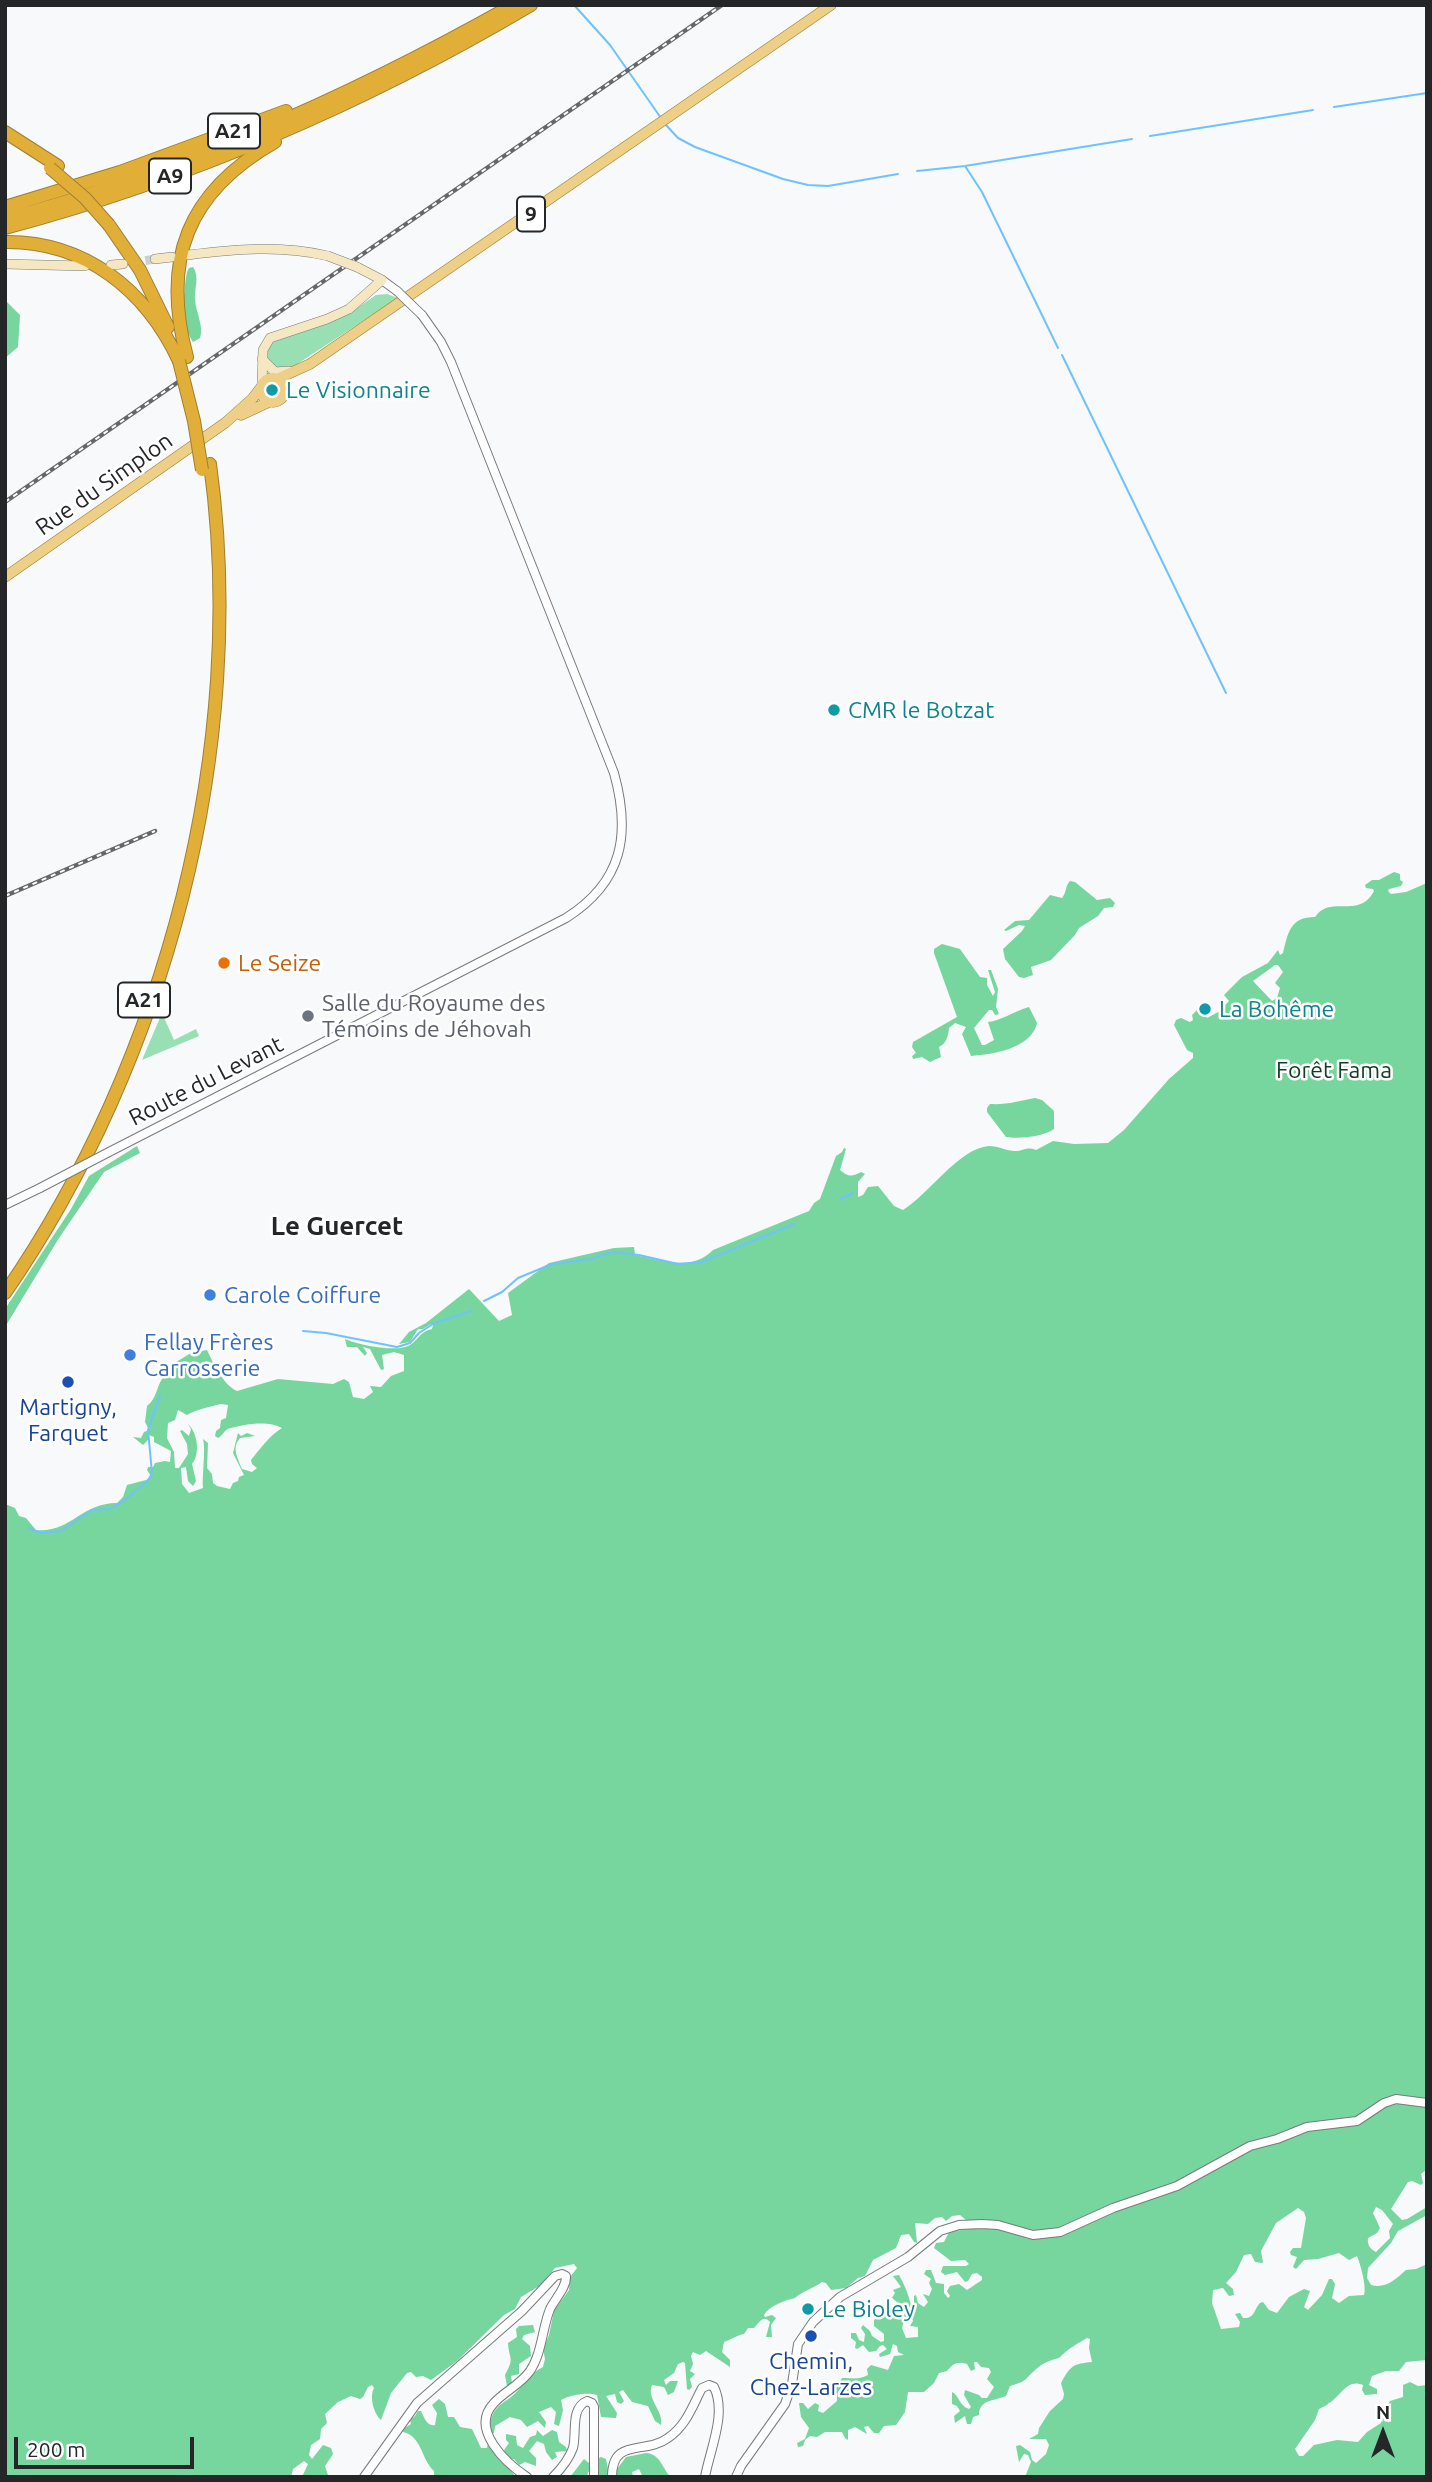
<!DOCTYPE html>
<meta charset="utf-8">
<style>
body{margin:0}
#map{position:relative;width:1432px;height:2482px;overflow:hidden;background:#f7f9fb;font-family:Ubuntu,sans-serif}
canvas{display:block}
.frame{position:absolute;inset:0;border:7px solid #252627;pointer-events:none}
.north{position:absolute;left:1348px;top:2398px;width:70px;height:70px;-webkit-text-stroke:5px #fff;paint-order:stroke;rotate:0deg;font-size:19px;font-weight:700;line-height:28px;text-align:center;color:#252627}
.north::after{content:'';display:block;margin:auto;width:24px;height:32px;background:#252627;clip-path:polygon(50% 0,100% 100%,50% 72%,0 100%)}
.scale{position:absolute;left:14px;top:2437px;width:180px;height:32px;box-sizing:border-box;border:4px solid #252627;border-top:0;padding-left:9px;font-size:21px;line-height:24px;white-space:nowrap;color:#252627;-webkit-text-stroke:5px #fff;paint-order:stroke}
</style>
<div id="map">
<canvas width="1432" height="2482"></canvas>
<div class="frame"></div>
<div class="north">N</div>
<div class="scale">200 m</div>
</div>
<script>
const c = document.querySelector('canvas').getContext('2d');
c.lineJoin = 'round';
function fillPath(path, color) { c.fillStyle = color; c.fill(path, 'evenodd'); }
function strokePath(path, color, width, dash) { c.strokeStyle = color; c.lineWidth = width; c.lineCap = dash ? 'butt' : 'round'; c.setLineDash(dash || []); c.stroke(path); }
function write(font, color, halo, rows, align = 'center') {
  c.font = font + ' Ubuntu,sans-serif'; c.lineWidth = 5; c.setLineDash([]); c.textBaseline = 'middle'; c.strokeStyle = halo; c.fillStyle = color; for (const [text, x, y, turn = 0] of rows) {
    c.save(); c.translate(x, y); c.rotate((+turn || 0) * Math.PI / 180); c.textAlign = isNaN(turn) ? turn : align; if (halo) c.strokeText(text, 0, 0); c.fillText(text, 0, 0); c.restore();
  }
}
fillPath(new Path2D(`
 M 387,294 L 398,298 L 288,370 L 280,370 L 268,360 L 268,349 L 274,340 L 351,312 L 376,295 Z
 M 162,1013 L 174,1040 L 196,1029 L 199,1036 L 142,1060 Z`), '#98dfb3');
fillPath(new Path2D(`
 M 193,267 C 200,277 194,289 195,300 C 196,313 204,326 200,338 L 193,342 C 181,324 183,293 187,272 L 189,268 Z
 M 5,300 L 20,315 L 18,347 L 5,358 Z
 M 1394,872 L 1400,874 L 1400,880 L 1403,882 L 1401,886 L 1389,889 L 1388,891 L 1391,894 L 1406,892 L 1427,883 L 1427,2169 L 1421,2174 L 1423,2183 L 1421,2185 L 1412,2181 L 1408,2182 L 1391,2209 L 1402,2220 L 1407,2219 L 1427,2207 L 1427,2215 L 1398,2231 L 1391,2243 L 1368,2268 L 1367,2278 L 1371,2285 C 1386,2289 1396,2279 1406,2270 L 1416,2269 L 1427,2264 L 1427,2360 L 1406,2362 L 1399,2371 L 1386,2371 L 1372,2376 L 1369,2385 L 1377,2389 L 1377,2394 L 1365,2395 L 1362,2390 L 1363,2385 C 1347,2378 1341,2396 1329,2403 C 1326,2406 1322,2407 1319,2409 L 1315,2420 L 1295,2449 L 1299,2456 L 1303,2456 L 1314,2445 L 1337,2440 L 1358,2442 L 1367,2432 L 1381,2423 L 1381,2416 L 1390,2401 L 1403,2397 L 1403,2385 L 1410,2382 L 1418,2386 L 1427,2385 L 1427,2477 L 1025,2477 L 1031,2462 L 1028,2455 L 1024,2454 L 1019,2462 L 1016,2446 L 1020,2445 L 1030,2452 L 1032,2460 L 1036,2463 L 1046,2454 L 1049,2445 L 1046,2439 L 1029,2439 L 1038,2434 L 1039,2428 L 1050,2411 L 1063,2399 L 1064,2394 L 1061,2383 C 1071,2365 1073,2364 1092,2362 L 1089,2348 L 1090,2339 L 1087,2338 C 1075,2345 1069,2348 1059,2358 C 1042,2362 1038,2367 1026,2379 C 1022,2383 1015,2384 1010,2386 L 1006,2396 C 995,2401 979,2399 979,2415 L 973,2417 L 971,2424 L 967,2424 L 965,2416 L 955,2423 L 954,2416 L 960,2411 L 957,2406 L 952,2404 L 952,2392 C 959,2395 959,2406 969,2409 L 971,2407 L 964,2395 L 965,2390 L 979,2395 L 982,2398 L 987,2398 L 994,2387 L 987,2379 L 991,2372 L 989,2368 L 981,2367 L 977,2362 L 974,2362 L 975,2369 L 971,2371 L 967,2364 C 958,2361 953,2363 947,2371 L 939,2373 L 934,2383 L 924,2392 L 908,2392 L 905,2412 L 896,2425 L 884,2426 L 879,2433 L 874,2433 L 868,2426 L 864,2427 L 867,2434 L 855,2427 L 848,2430 L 848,2440 L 845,2438 L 842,2432 L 825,2432 L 817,2437 L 810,2436 L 805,2440 L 803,2446 L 798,2447 L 797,2443 L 805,2439 L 809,2428 L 801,2417 L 799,2403 L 803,2403 L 808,2409 L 815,2403 L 819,2405 L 818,2411 L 823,2413 L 837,2401 L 837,2394 L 833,2392 L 842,2378 C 853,2378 858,2380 868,2375 L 867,2369 L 871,2365 L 888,2370 L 894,2356 L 904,2355 L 898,2352 L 897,2346 L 893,2344 L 890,2354 L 880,2357 L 879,2354 L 887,2349 L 883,2345 L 880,2346 L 876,2351 L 869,2352 L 863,2345 L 857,2349 L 855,2348 L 856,2342 L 851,2338 L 851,2333 L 856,2333 L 859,2340 L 864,2342 L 865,2334 L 861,2328 L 863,2325 L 870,2331 L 872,2336 L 881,2342 L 884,2341 L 884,2334 L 874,2326 L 874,2320 C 889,2310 887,2312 904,2320 L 902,2328 L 906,2338 L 918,2337 L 918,2327 L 910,2326 L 913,2321 L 910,2314 L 907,2319 L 904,2317 L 905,2311 L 900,2308 L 898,2312 L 894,2310 L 897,2302 L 892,2298 L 895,2293 L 893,2290 L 901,2287 L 893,2276 L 899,2275 C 905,2286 908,2293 911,2305 L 914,2304 L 914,2296 L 916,2295 L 918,2303 L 924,2307 L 928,2302 L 923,2294 L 929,2296 L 932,2289 L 929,2283 L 931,2279 L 924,2274 L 926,2270 L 931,2270 L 936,2283 L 944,2284 L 944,2293 L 948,2298 L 950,2296 L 947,2291 L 950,2286 L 959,2284 L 967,2290 L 982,2280 L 982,2277 L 977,2273 L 972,2274 L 968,2281 L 965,2282 L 957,2272 L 945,2275 L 941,2272 L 943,2266 L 966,2266 L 969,2264 L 965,2260 L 951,2261 L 934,2248 L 936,2243 L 944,2242 L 949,2232 L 966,2229 L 966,2220 L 960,2215 L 952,2216 L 946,2221 L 942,2217 L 935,2218 L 928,2224 L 915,2223 L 917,2243 L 914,2242 L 909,2234 L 901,2235 L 896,2248 L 873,2260 L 865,2276 L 858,2278 L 846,2288 L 831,2290 L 826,2283 L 822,2282 C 815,2287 800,2293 795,2298 C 785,2300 769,2306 764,2315 L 765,2317 L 772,2315 L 776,2318 L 771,2325 L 772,2337 L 766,2337 L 770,2322 C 763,2314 759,2323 754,2328 L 748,2328 L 744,2334 C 740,2334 730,2340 724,2342 L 722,2352 L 730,2360 L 730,2367 L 706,2351 L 700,2355 L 693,2352 L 691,2356 L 693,2364 L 690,2371 L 695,2374 L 690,2379 L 692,2387 L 689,2390 L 687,2389 L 685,2363 L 683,2362 L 678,2364 L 674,2373 L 664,2380 L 666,2385 L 670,2381 L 678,2381 L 674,2392 L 668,2395 L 664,2387 L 652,2385 C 646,2399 664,2411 661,2425 L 655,2421 L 648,2406 L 632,2402 L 623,2390 L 619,2392 L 624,2401 L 621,2404 L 617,2402 L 615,2394 L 606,2396 L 617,2413 L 616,2418 L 601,2417 L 597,2395 C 588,2392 569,2395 561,2400 L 563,2410 L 559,2426 L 554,2424 L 556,2412 L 551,2407 L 539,2412 L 546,2422 L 545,2428 L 538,2421 L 527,2427 L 521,2420 L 510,2417 L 495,2426 L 494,2433 L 491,2433 C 489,2426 490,2419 494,2412 C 499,2404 505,2402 511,2397 C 523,2388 529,2373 543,2367 L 545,2359 L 543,2349 L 549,2335 L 554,2311 L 569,2290 L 570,2277 L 577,2268 L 574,2264 L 555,2268 L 541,2285 L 521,2297 L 515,2309 L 504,2315 L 457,2361 L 431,2380 L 423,2376 L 416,2377 L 411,2372 L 407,2373 L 391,2393 L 381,2420 C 374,2414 369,2397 374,2388 L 372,2385 L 368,2387 L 363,2397 L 360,2399 L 351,2396 L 338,2402 L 325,2414 L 327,2423 L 321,2429 L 320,2439 L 311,2445 L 309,2455 L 312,2459 L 323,2445 L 331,2448 L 333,2454 L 325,2466 L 328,2475 L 302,2477 L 308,2464 L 304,2461 L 293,2469 L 291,2477 L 5,2477 L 5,1504 L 15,1508 L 19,1516 L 26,1518 L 36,1530 C 71,1533 81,1503 117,1503 L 123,1497 L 127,1485 L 146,1480 L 151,1476 L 147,1470 L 148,1467 L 153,1467 L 155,1463 L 165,1461 L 170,1462 L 171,1451 L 154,1442 L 154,1437 L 149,1435 L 148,1440 L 143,1445 L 133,1437 L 141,1438 L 144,1432 L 149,1430 L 145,1422 L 147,1406 C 157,1398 156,1388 162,1379 C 167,1372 171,1372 173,1364 L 191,1353 L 207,1350 C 213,1363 223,1385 237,1391 L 278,1379 L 333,1384 L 344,1379 L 349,1382 L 353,1397 L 364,1399 L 373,1392 L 370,1386 L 381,1387 L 391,1376 L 404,1371 L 404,1355 L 394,1352 L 382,1355 L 384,1369 L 381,1370 L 370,1349 L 363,1347 L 367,1353 L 365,1356 L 357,1347 L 347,1347 L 345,1339 C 358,1345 398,1353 410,1345 C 419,1339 421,1331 432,1329 L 433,1325 L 431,1324 L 423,1329 L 418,1329 L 410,1342 L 399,1344 L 409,1332 L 426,1323 L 469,1289 L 499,1321 L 512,1315 L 508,1293 L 549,1263 L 614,1248 L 634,1247 L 635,1255 C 662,1260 692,1272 713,1250 L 809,1211 L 814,1203 L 820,1199 L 836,1156 L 842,1152 L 844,1148 L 846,1149 L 840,1170 C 848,1177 852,1177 861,1172 L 865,1174 L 858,1182 L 858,1197 L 863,1195 L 868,1187 L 878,1186 L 894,1206 L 903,1210 C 928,1195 959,1148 989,1146 C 998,1146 1007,1151 1015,1151 C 1024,1151 1026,1146 1036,1150 L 1053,1141 L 1074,1144 L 1108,1143 L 1124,1130 L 1169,1079 L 1193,1058 L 1193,1053 L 1187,1050 L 1174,1025 L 1176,1020 L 1181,1018 L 1190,1022 L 1193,1020 L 1192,1015 L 1197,1010 L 1203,1011 L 1207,1018 L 1220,1011 L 1229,1001 L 1224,995 L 1242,977 L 1268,963 L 1278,950 L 1280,955 L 1283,953 C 1288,933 1290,917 1315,917 C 1330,894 1359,920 1374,891 L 1373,889 L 1366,888 L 1365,885 L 1372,880 L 1379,880 ZM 1275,965 L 1278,965 L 1283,972 L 1275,983 L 1280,988 L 1277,998 L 1272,1001 L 1253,981 ZM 221,1404 L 228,1405 L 226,1418 L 221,1420 L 220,1428 L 216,1431 L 215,1436 L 218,1438 C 224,1435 224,1429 231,1428 C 244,1424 269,1420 282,1428 C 269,1436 260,1449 251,1460 L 252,1464 L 257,1468 L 252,1472 L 242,1469 C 238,1458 231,1448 240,1438 L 255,1436 L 247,1433 L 241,1436 L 238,1433 L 233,1453 L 244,1475 L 239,1477 L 238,1481 L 233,1483 L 230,1489 L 217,1486 L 213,1483 L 212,1474 L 207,1468 L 208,1443 L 203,1439 C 206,1450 202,1474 203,1488 L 189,1493 L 182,1484 L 181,1468 L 186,1467 L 188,1481 L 193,1486 L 196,1481 L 192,1464 C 201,1453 197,1432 188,1424 L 191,1429 L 189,1436 L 182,1430 L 180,1431 L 187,1444 L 188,1454 L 179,1468 L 175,1468 L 174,1452 L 167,1438 L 168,1423 L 175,1420 L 178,1410 L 187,1415 C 197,1409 209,1407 221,1404 ZM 1376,2207 L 1382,2210 L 1393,2224 L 1389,2231 L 1390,2238 L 1376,2252 C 1370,2249 1367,2245 1368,2238 L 1377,2233 L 1380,2228 L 1373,2213 ZM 1298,2208 L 1304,2212 L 1306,2218 L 1301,2248 L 1293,2248 L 1290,2252 L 1291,2255 L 1297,2257 L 1293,2267 L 1296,2269 L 1304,2260 L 1318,2259 L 1339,2253 L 1349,2260 L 1357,2256 C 1360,2263 1367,2287 1364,2295 L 1349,2296 L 1339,2303 L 1332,2298 L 1335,2284 L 1332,2279 L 1329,2279 L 1322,2295 L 1308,2310 L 1304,2307 L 1310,2291 L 1304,2289 L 1289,2297 L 1277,2313 L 1269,2310 L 1263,2302 L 1260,2303 C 1254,2309 1255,2319 1243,2318 L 1240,2313 L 1235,2314 L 1240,2322 L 1239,2327 L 1221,2329 L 1212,2303 L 1213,2290 L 1223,2288 L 1229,2296 L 1234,2295 L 1233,2289 L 1226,2283 L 1236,2272 L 1244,2255 L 1251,2254 L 1255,2262 L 1262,2263 L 1263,2262 L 1261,2251 L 1276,2223 Z
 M 1070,881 L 1075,882 L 1097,900 L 1110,898 L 1115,903 L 1113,907 L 1104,908 L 1098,916 L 1079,928 L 1075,935 L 1051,960 L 1031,967 L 1033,975 L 1024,978 L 1019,977 L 1005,959 L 1003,949 L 1022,931 L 1025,926 L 1019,925 L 1006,931 L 1004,930 L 1015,921 L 1029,920 L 1050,895 L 1062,898 C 1067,892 1065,886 1070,881 Z
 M 942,944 L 960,949 L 980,977 L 987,978 L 987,985 L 993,996 L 995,992 L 988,970 L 991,970 L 998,989 L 996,1007 L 999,1014 L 995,1015 L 992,1010 L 989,1010 L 974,1028 L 982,1045 L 985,1045 L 994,1040 L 988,1022 C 1001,1021 1014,1011 1029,1007 L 1037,1023 C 1031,1049 993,1054 971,1056 L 962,1034 L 966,1027 L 955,1023 L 949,1028 C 948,1036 947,1043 939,1047 L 941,1057 L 930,1062 L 922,1057 L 913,1059 L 912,1056 L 916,1053 L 912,1047 L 913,1042 L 957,1017 L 934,953 L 934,949 Z
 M 1035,1098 L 1042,1100 L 1054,1111 L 1054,1129 C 1042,1137 1019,1139 1006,1137 L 987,1112 L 987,1108 L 990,1104 C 1006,1105 1020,1101 1035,1098 Z
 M 137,1146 L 140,1153 L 104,1172 L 59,1238 L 5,1327 L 5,1309 L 71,1209 L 89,1176 Z
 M 533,2325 L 535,2332 L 524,2335 L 522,2339 L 530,2346 L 531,2356 L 519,2364 L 519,2374 L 511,2376 L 512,2383 L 507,2386 L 505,2375 C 515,2357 509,2360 508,2343 L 517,2337 L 516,2329 L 519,2326 Z
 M 439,2399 L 445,2404 L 448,2417 L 454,2417 L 460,2427 L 472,2429 L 481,2448 L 487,2448 L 488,2442 L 496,2438 L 495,2447 L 507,2457 L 504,2450 L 509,2443 L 506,2440 L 506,2434 L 516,2436 L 517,2445 L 523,2448 L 530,2437 L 536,2435 L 537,2430 L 543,2436 L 552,2430 L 557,2432 L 559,2442 L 566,2447 L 567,2451 L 555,2452 L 557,2457 L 552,2460 L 546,2452 L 544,2444 L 537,2441 L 529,2451 L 536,2458 L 536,2466 L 525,2462 L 519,2465 L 514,2459 L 509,2459 L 506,2465 L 516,2477 L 434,2477 L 434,2471 C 421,2459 422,2436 403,2432 L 403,2429 L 411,2424 L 410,2420 L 415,2416 L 418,2411 L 421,2411 C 424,2417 427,2427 435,2425 L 437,2413 L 432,2405 Z
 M 646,2453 C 661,2454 662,2469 671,2477 L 643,2477 L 639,2469 L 632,2472 L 633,2477 L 614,2477 L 609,2474 L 605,2477 L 597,2477 L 595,2469 L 588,2472 L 587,2477 L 570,2477 L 584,2459 L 589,2463 L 601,2457 L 606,2459 L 608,2469 L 617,2469 L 626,2457 Z`), '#77d59e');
strokePath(new Path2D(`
 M 574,5 L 610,45 L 661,118
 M 1334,107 L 1427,93
 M 666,125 L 678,138 L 695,147 L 783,179 L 808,185 L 828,186 L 898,174
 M 1150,136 L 1313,110
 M 965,166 L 982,192 L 1058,348
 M 917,171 L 965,166 L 1132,139
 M 1062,355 L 1226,693
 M 840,1199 L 853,1193
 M 484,1301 L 502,1292 L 518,1278 L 552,1264 L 591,1259 L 612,1252 L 639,1255 L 678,1264 L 702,1262 L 794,1224
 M 303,1331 L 326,1333 L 397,1347 L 410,1343 L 419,1333 L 433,1324 L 471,1311
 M 28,1528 L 41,1533 L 61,1531 L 92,1510 L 110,1509 L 122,1502 L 148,1481 L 152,1473 L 148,1430 L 160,1395`), '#6ec2ff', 2);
strokePath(new Path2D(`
 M 132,263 L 155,259`), '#cdcfd1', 9, [9, 4.5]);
const tertiary = new Path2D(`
 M 382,280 L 397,291
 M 109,1152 L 566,918 C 623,882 631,834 614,773 L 451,362 L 441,342 L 422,315
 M 5,1205 L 40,1188
 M 364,2477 L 417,2403 L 522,2311 L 555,2276 L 562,2274 L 566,2276 C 567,2287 555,2299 550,2309 C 542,2329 542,2353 530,2371 C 520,2385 505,2391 494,2403 C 469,2429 506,2463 527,2477
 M 553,2477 C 561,2469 569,2459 573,2448 C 577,2433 570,2408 587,2401 L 592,2403 L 594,2407 L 594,2477
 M 612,2477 C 612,2437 645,2455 668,2438 C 686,2426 692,2407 702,2388 L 709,2385 L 714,2387 C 727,2414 710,2449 705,2477
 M 736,2477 L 741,2466 L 785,2404 L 792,2384 L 798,2344 L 813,2322 L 840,2297 L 908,2257 L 940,2231 L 959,2225 L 982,2224 L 998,2225 L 1033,2235 L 1060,2232 L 1113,2208 L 1177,2186 L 1250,2146 L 1277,2139 L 1307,2127 L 1357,2121 L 1384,2103 L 1396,2099 L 1427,2103`);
const secondary = new Path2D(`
 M 188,255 C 235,249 281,245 328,256
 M 155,259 L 172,257
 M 5,264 L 85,266
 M 111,265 L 123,264
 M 262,359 L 275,372 L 289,371
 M 262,385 L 263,350 L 270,338 L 327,319 L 349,309 L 382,280 L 357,267`);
const primary = new Path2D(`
 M261 390a12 12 0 1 1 24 0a12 12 0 1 1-24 0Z
 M 277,379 L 310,364 L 831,5
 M 241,415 L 271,401
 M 5,577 L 225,423 L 252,399 L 262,386`);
const motorway = new Path2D(`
 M 5,132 L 58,166
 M 5,207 L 120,172 L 286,111
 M 5,219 C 184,171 352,96 513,5
 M 109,225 L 140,270 L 168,327
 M 5,228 C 189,179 367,102 531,5
 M 5,242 C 85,241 146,290 179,361
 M 187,357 C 161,260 187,192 275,142
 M 5,1293 C 166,1060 249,746 210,464`);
strokePath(tertiary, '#787a7b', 10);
strokePath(secondary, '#787a7b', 10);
strokePath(primary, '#9f7f31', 11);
strokePath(motorway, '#9f7f31', 14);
strokePath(tertiary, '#fff', 8);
strokePath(secondary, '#f6e7c3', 9);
strokePath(primary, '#edcf87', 10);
strokePath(motorway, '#e1af37', 12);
const rail = new Path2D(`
 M 5,502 L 722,5
 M 5,896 L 155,831`);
strokePath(rail, '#666769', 4.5);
strokePath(rail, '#fff', 2, [5]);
const tertiaryBridge = new Path2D(`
 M 397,291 L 422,315
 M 40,1188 L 109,1152`);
const secondaryBridge = new Path2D(`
 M 328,256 L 357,267`);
const motorwayBridge = new Path2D(`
 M 50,168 L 85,198 L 109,225
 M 179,361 L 194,421 L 202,470`);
strokePath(tertiaryBridge, '#787a7b', 10, []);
strokePath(secondaryBridge, '#787a7b', 10, []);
strokePath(motorwayBridge, '#9f7f31', 14, []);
strokePath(tertiaryBridge, '#fff', 8);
strokePath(secondaryBridge, '#f6e7c3', 9);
strokePath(motorwayBridge, '#e1af37', 12);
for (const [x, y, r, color] of [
 [272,390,7,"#0f9aa8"],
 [834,710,7,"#0f9aa8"],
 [224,963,7,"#e8710a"],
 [1205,1009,7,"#0f9aa8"],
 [308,1016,7,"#6b7280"],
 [210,1295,7,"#3f7fe0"],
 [130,1355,7,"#3f7fe0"],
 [68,1382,7,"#1a4fb4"],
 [808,2309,7,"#0f9aa8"],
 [811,2336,7,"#1a4fb4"]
]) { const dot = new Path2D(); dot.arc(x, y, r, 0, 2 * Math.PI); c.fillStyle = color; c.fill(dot); strokePath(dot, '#fff', 2.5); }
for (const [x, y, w] of [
 [234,131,52],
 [170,176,42],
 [531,214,28],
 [144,1000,52]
]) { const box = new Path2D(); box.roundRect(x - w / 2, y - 17.5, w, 35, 5); c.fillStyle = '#fff'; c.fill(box); strokePath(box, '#252627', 2); }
write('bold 21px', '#252627', null, [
 ["A21",234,131],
 ["A9",170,176],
 ["9",531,214],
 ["A21",144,1000]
]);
write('23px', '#0d838f', '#fff', [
 ["Le Visionnaire",286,390],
 ["CMR le Botzat",848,710],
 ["La Bohême",1219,1009],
 ["Le Bioley",822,2309]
], 'left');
write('23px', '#252627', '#fff', [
 ["Rue du Simplon",104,484,-35],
 ["Route du Levant",206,1081,-27]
]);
write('23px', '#c56008', '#fff', [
 ["Le Seize",238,963]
], 'left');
write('23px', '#5b616d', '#fff', [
 ["Salle du Royaume des",322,1003],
 ["Témoins de Jéhovah",322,1029]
], 'left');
write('23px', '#143c26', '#fff', [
 ["Forêt Fama",1334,1070]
]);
write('23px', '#366cbe', '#fff', [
 ["Carole Coiffure",224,1295],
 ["Fellay Frères",144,1342],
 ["Carrosserie",144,1368]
], 'left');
write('23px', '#164399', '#fff', [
 ["Martigny,",68,1407],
 ["Farquet",68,1433],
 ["Chemin,",811,2361],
 ["Chez-Larzes",811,2387]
]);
write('bold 26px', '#252627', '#fff', [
 ["Le Guercet",337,1226]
]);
</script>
